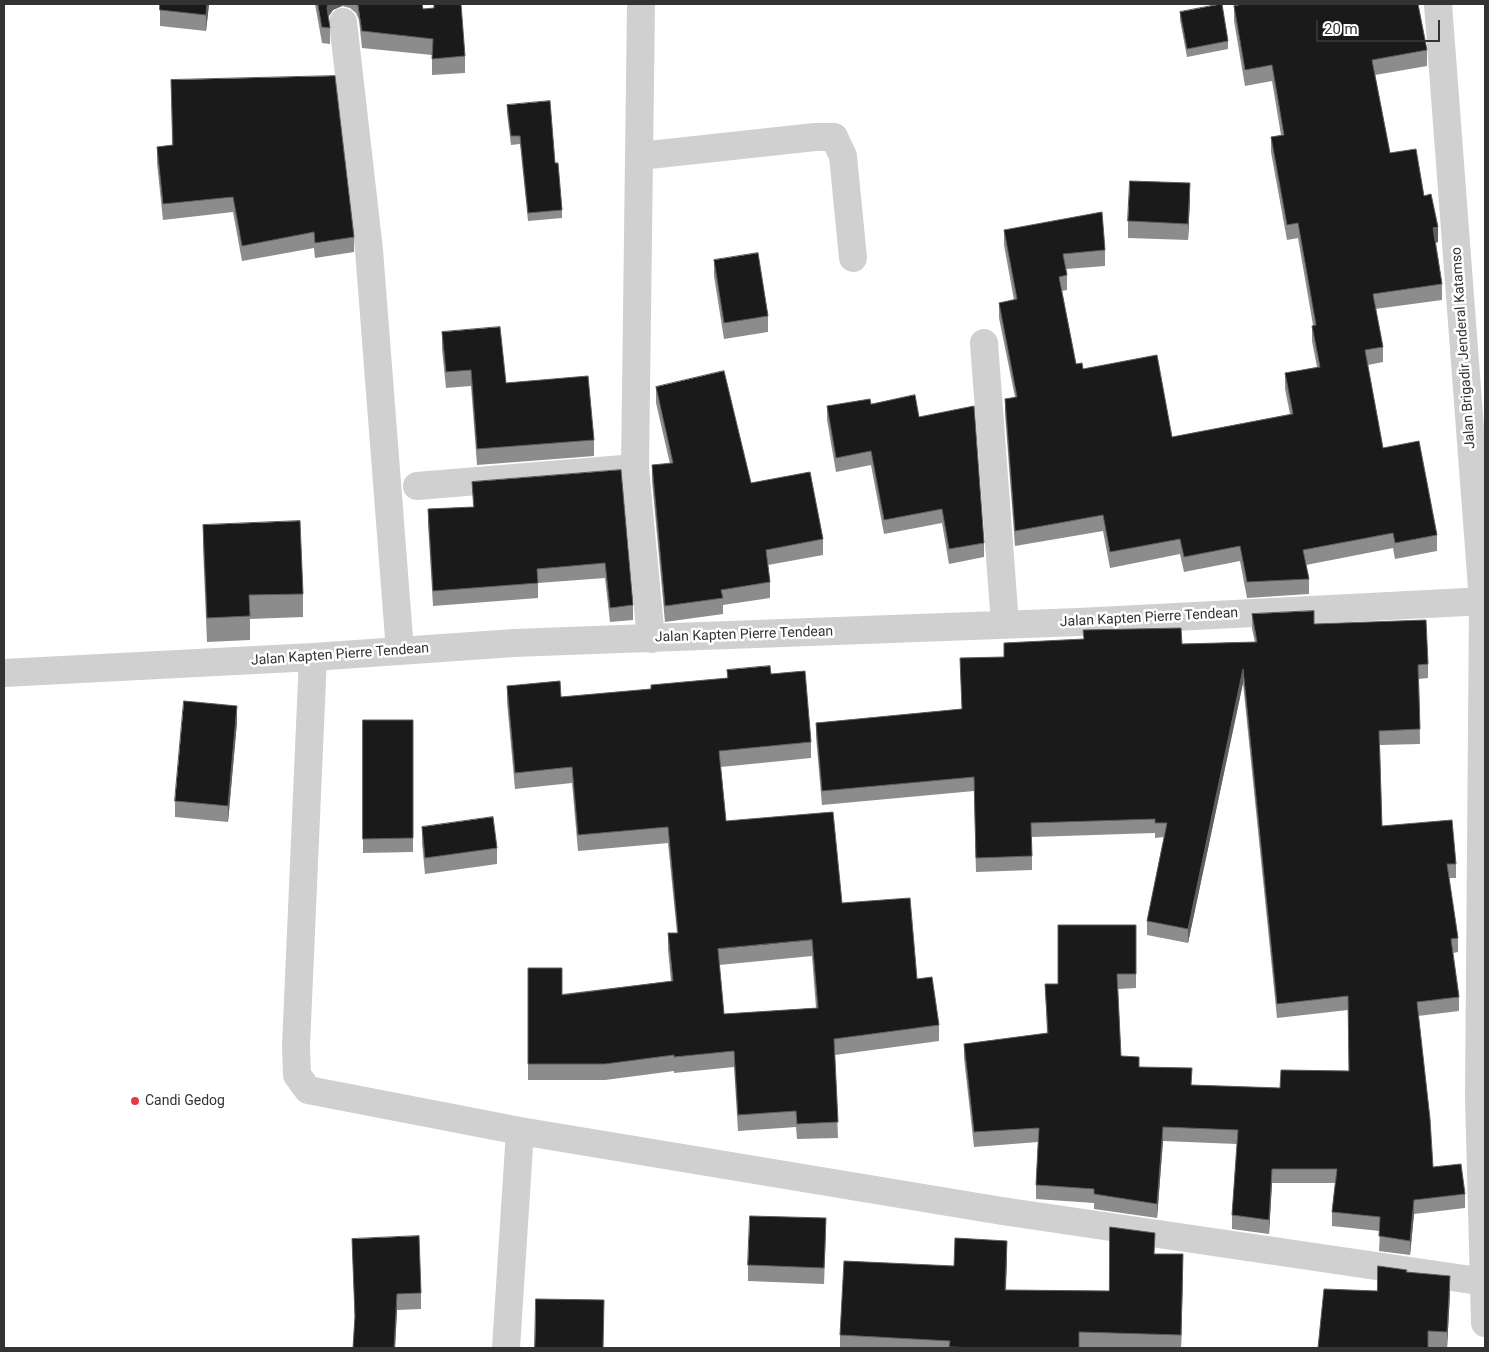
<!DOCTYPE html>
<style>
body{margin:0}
#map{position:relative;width:1489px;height:1352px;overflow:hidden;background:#fff;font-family:Roboto,sans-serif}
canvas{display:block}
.frame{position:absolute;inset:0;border:5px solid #333;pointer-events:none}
.scale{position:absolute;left:1316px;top:20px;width:124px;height:22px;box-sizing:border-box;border:2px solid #333;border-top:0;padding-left:6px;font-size:15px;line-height:18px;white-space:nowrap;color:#333;-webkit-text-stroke:4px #fff;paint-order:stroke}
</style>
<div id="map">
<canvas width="1489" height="1352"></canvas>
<div class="frame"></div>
<div class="scale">20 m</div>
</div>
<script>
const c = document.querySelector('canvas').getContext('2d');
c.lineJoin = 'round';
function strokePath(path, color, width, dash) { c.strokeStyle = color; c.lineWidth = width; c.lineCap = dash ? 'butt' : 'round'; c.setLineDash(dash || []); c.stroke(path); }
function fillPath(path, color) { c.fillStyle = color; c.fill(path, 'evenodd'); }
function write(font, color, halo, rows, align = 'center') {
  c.font = font + ' Roboto,sans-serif'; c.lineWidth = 5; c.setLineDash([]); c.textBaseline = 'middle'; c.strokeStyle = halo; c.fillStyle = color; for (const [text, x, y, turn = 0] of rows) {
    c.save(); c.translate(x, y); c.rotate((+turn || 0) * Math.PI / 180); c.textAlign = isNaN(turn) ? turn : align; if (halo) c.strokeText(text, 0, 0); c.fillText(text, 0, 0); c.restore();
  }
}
strokePath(new Path2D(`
 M 641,4 L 635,468 L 651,639
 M 1438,4 L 1483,601 L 1479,1097 L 1485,1323
 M 343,22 L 369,250 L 400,651
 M 640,156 L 815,137 L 834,137 L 843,156 L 853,258
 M 984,343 L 1005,624
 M 417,486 L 635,468
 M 313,657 L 296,1046 L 297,1075 L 308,1090 L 520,1131 L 1002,1211 L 1485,1282
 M 4,673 L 313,657 L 514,643 L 1079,622 L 1485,601
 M 506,1348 L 520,1131`), '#d0d0d0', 28);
fillPath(new Path2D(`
 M 160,4 L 209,4 L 206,31 L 160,26 Z
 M 315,4 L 422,4 L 423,9 L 465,56 L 465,73 L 432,75 L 432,55 L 362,48 L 359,20 L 356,13 L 350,8 L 342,6 L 333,10 L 328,17 L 330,28 L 330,44 L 322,43 Z
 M 1234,6 L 1427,50 L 1427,66 L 1375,75 L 1390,153 L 1424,196 L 1438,242 L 1436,243 L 1442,284 L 1442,300 L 1375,309 L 1383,347 L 1383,362 L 1368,365 L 1383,448 L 1437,535 L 1437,551 L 1395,559 L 1393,548 L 1306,565 L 1309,579 L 1309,594 L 1247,598 L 1240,561 L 1184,572 L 1180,554 L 1110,568 L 1103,531 L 1015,546 L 1005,414 L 1005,399 L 1015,397 L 999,318 L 999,303 L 1014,300 L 1004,245 L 1004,230 L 1105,250 L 1105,266 L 1066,269 L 1067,275 L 1067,290 L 1062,291 L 1076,364 L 1172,437 L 1290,414 L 1285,389 L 1285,373 L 1317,367 L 1312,341 L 1312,326 L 1313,325 L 1298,238 L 1287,240 L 1271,152 L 1271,137 L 1281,135 L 1272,81 L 1245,86 L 1234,21 Z
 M 1180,12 L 1228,41 L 1228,49 L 1187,57 L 1180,20 Z
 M 171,80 L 354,237 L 354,252 L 315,258 L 314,248 L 242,261 L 233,212 L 163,220 L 157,163 L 157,147 L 172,145 Z
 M 507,105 L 555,163 L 562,210 L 562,218 L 528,221 L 520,144 L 511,145 L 507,113 Z
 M 1190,199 L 1188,240 L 1128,238 L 1128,221 Z
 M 714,260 L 768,316 L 768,332 L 724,339 L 714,276 Z
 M 442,332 L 506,383 L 594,440 L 594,456 L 477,465 L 471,386 L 446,388 L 442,349 Z
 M 656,387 L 751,483 L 823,539 L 823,555 L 768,565 L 770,582 L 770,598 L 723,605 L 723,614 L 665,622 L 652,481 L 652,465 L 670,464 L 656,403 Z
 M 871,404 L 919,417 L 984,543 L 984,557 L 949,564 L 942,523 L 884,534 L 871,465 L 836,472 L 827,420 L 827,406 Z
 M 621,470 L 633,605 L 633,620 L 610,622 L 605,578 L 538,583 L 538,598 L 433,606 L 428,524 L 428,509 L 473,507 L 472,482 Z
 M 203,525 L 303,594 L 303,617 L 250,619 L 250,640 L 207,642 L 203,548 Z
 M 1252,614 L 1314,624 L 1428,664 L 1428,678 L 1419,679 L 1420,744 L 1380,745 L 1382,826 L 1456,864 L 1456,878 L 1449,878 L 1458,938 L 1458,952 L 1453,953 L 1459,997 L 1459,1011 L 1418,1016 L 1433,1167 L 1465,1194 L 1465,1208 L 1414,1214 L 1410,1255 L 1379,1251 L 1380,1231 L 1332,1226 L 1332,1212 L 1335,1183 L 1272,1183 L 1269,1234 L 1232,1229 L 1232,1215 L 1237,1144 L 1163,1141 L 1157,1218 L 1094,1209 L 1094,1203 L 1036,1199 L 1036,1185 L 1038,1142 L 974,1147 L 964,1058 L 964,1044 L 1047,1033 L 1045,984 L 1058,984 L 1136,925 L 1136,988 L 1118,989 L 1121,1056 L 1139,1067 L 1192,1085 L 1280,1088 L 1349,1071 L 1348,1010 L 1277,1018 L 1243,683 L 1188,943 L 1147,935 L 1147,921 L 1164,837 L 1155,838 L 1155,833 L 1032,837 L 1032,870 L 976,872 L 974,791 L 822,805 L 816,737 L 816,723 L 962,709 L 960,658 L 1004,657 L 1004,643 L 1182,644 L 1255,642 L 1252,629 Z
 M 727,670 L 771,674 L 811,742 L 811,758 L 721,767 L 726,821 L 842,903 L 917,979 L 939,1025 L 939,1041 L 835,1055 L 838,1138 L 797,1139 L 796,1127 L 738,1131 L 734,1067 L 674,1073 L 674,1071 L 605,1080 L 528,1080 L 528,968 L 562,994 L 671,981 L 668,949 L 668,933 L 677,933 L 668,843 L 578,851 L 572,783 L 515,789 L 507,702 L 507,686 L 561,697 L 651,689 L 727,678 ZM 812,956 L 816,1008 L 724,1014 L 719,965 Z
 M 363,720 L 413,720 L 413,852 L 363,853 Z
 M 237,722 L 228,822 L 175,817 L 175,801 Z
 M 422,827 L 497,848 L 497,864 L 425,874 L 422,843 Z
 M 826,1235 L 824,1284 L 748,1281 L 748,1265 Z
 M 352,1239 L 421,1293 L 421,1309 L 397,1310 L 395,1348 L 353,1348 L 355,1322 Z
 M 1155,1254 L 1183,1270 L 1181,1348 L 840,1348 L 840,1335 L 954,1266 L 1007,1257 L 1006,1290 L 1109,1291 Z
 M 1407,1272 L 1450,1293 L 1447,1348 L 1428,1347 L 1377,1291 Z`), '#8c8c8c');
fillPath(new Path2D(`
 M 207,4 L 209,4 L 206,31 L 206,15 Z
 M 328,4 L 342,4 L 342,6 L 333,10 L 329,16 L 327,8 Z
 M 1190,183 L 1190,199 L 1188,240 L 1188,224 Z
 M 1438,227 L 1438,242 L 1433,243 L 1433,228 Z
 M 1243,669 L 1243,683 L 1188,943 L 1188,929 Z
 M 237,706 L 237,722 L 228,822 L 228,806 Z
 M 1163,1127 L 1163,1141 L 1157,1218 L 1157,1204 Z
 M 1272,1169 L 1272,1183 L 1269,1234 L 1269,1220 Z
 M 1414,1200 L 1414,1214 L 1410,1255 L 1410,1241 Z
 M 1007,1241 L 1007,1257 L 1005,1306 L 1005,1290 Z
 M 1183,1254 L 1183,1270 L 1181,1348 L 1181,1335 Z
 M 1450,1276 L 1450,1293 L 1447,1348 L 1447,1332 Z
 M 397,1294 L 397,1310 L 395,1348 L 394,1348 Z`), '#5f5f5f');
const building = new Path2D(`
 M 160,4 L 207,4 L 206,15 L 160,10 Z
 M 318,4 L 328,4 L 327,8 L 330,28 L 322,27 Z
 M 358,4 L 422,4 L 423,9 L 434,8 L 434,4 L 461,4 L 465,56 L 432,59 L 433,39 L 362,31 Z
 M 1222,4 L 1228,41 L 1187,49 L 1180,12 Z
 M 1243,4 L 1418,4 L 1427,50 L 1372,60 L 1390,153 L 1416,149 L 1424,196 L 1431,194 L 1438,227 L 1433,228 L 1442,284 L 1373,294 L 1383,347 L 1365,350 L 1383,448 L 1419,441 L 1437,535 L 1395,543 L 1393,533 L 1303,550 L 1309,579 L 1247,582 L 1240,546 L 1184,557 L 1180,539 L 1110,552 L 1103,515 L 1015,531 L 1005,399 L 1017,397 L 999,303 L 1017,299 L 1004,230 L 1102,212 L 1105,250 L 1063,254 L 1067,275 L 1059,277 L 1076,364 L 1082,363 L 1083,369 L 1157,355 L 1172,437 L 1293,414 L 1285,373 L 1320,367 L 1312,326 L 1316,325 L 1298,223 L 1287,225 L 1271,137 L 1284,135 L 1272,65 L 1245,70 L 1234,6 Z
 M 335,76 L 354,237 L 315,243 L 314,232 L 242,246 L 233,197 L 163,204 L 157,147 L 173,145 L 171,80 Z
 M 550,101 L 555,163 L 558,163 L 562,210 L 528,213 L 520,136 L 511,136 L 507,105 Z
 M 1130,181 L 1190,183 L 1188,224 L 1128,221 Z
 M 758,253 L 768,316 L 724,323 L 714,260 Z
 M 500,327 L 506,383 L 588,376 L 594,440 L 477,449 L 471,370 L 446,372 L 442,332 Z
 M 724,371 L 751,483 L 810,472 L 823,539 L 766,550 L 770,582 L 721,590 L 723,598 L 665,606 L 652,465 L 673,463 L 656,387 Z
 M 915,395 L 919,417 L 974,406 L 984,543 L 949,549 L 942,509 L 884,520 L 871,451 L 836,458 L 827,406 L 870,399 L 871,404 Z
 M 621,470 L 633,605 L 610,608 L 605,563 L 537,569 L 538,583 L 433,591 L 428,509 L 474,507 L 472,482 Z
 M 300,521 L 303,594 L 249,595 L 250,616 L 207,618 L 203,525 Z
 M 1314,611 L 1314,624 L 1426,620 L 1428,664 L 1418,665 L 1420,729 L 1379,731 L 1382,826 L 1452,820 L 1456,864 L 1447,864 L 1458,938 L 1451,939 L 1459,997 L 1417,1002 L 1430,1119 L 1433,1167 L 1461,1164 L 1465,1194 L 1414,1200 L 1410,1241 L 1379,1236 L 1380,1217 L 1332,1212 L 1337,1169 L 1272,1169 L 1269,1220 L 1232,1215 L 1238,1130 L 1163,1127 L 1157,1204 L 1094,1194 L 1094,1189 L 1036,1185 L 1039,1128 L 974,1132 L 964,1044 L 1048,1033 L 1045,984 L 1058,984 L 1058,925 L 1136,925 L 1136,974 L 1117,974 L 1121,1056 L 1139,1057 L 1139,1067 L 1192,1068 L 1191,1085 L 1280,1088 L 1281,1070 L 1349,1071 L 1348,996 L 1277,1004 L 1243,669 L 1188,929 L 1147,921 L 1167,823 L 1155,823 L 1155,819 L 1031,823 L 1032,856 L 976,858 L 974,777 L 822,791 L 816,723 L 962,709 L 960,658 L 1004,657 L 1004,643 L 1084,639 L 1083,630 L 1181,628 L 1182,644 L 1257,642 L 1252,614 Z
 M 770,666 L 771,674 L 805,671 L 811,742 L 719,751 L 726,821 L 833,812 L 842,903 L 910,898 L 917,979 L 932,977 L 939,1025 L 834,1039 L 838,1122 L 797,1124 L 796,1111 L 738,1115 L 734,1051 L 674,1057 L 674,1055 L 605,1064 L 528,1064 L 528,968 L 562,968 L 562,995 L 673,981 L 668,933 L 678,933 L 668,827 L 578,835 L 572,767 L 515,773 L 507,686 L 560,681 L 561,697 L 651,689 L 651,685 L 728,678 L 727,670 ZM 812,940 L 818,1008 L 724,1014 L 718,949 Z
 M 184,701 L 237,706 L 228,806 L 175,801 Z
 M 363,720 L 413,720 L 413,838 L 363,839 Z
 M 493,817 L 497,848 L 425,858 L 422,827 Z
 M 750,1216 L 826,1218 L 824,1268 L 748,1265 Z
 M 1110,1227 L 1155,1233 L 1154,1254 L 1183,1254 L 1181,1335 L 1079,1332 L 1079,1348 L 979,1348 L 949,1347 L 950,1341 L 840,1335 L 844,1261 L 954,1266 L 955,1238 L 1007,1241 L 1005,1290 L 1109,1291 Z
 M 419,1236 L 421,1293 L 397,1294 L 394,1348 L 353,1348 L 355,1316 L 352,1239 Z
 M 1378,1266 L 1407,1270 L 1406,1272 L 1450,1276 L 1447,1332 L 1428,1331 L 1428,1348 L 1318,1348 L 1324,1289 L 1377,1291 Z
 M 536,1299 L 604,1300 L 603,1348 L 535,1348 Z`);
fillPath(building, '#1a1a1a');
strokePath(building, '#5f5f5f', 1);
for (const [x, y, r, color] of [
 [135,1101,5,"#e63946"]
]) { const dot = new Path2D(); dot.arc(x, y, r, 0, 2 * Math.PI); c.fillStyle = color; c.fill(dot); strokePath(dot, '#fff', 2); }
write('14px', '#333', '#fff', [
 ["Jalan Brigadir Jenderal Katamso",1464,348,-94],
 ["Jalan Kapten Pierre Tendean",1149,618,-3],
 ["Jalan Kapten Pierre Tendean",744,635,-2],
 ["Jalan Kapten Pierre Tendean",340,655,-4]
]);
write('14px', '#333', '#fff', [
 ["Candi Gedog",145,1101]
], 'left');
</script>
